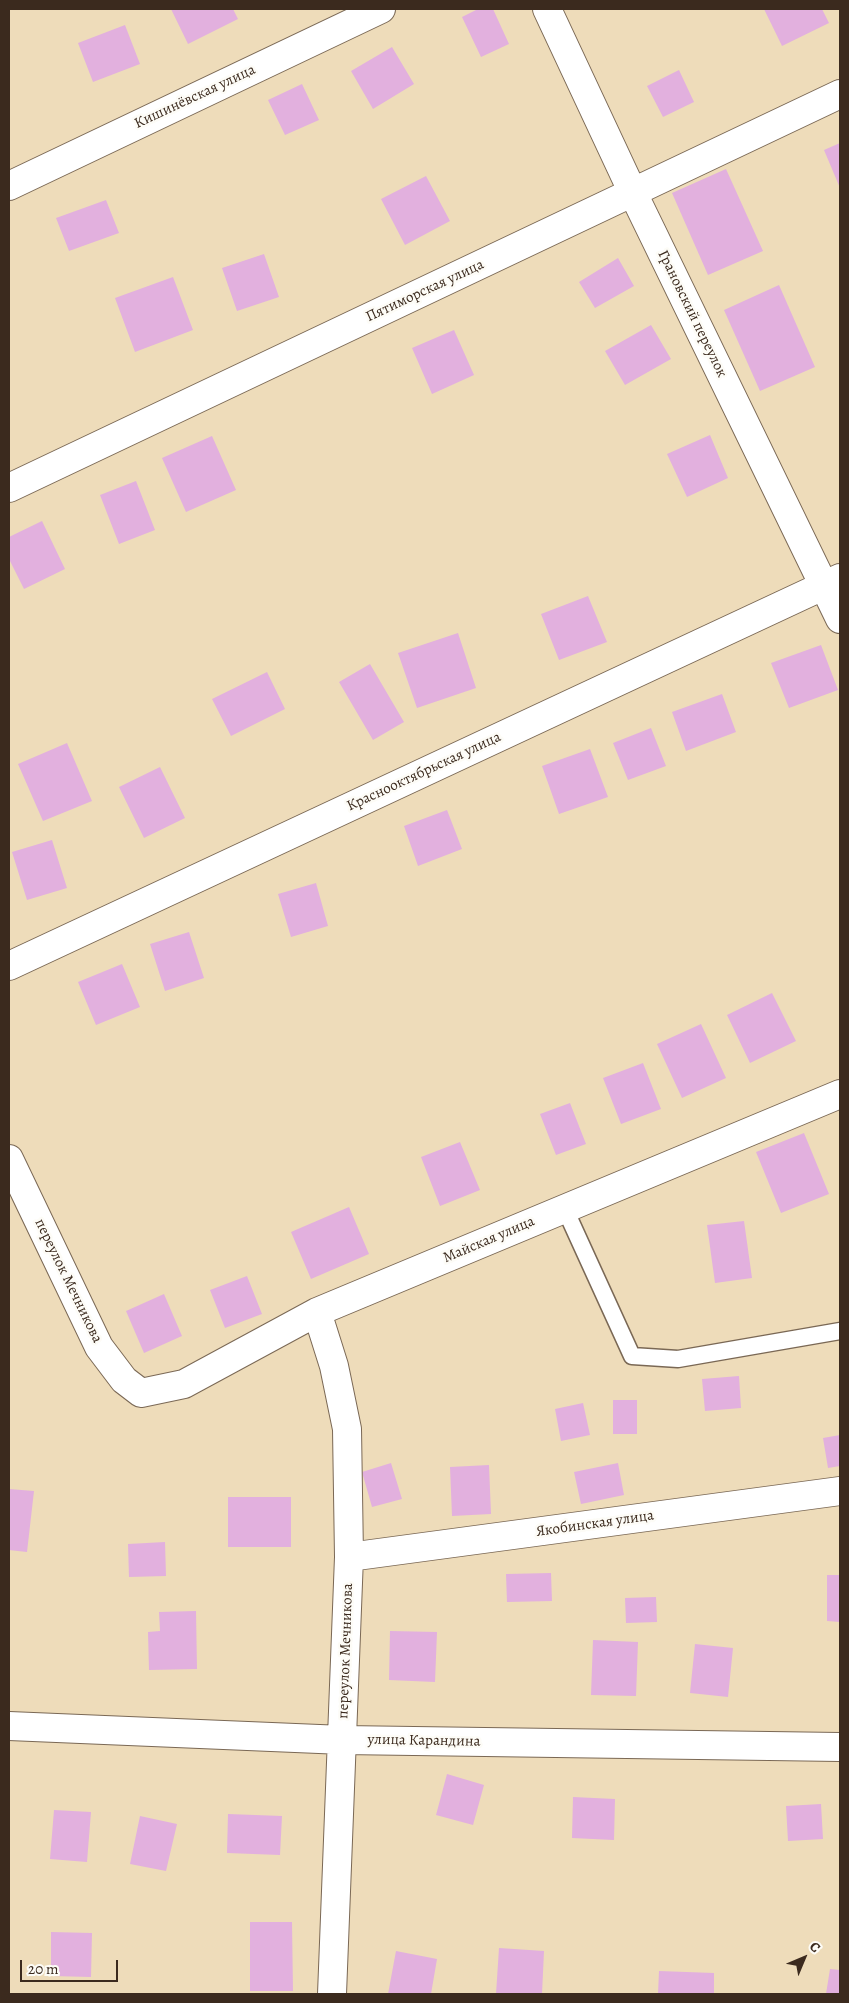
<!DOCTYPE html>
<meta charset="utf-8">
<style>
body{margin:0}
#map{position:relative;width:849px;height:2003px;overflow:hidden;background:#eedcba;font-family:Alegreya,serif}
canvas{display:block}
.frame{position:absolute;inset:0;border:10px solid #3b2a1e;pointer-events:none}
.north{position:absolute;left:779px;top:1933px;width:50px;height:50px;-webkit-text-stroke:4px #fdfcf7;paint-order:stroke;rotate:45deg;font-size:14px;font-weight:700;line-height:20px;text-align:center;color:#3b2a1e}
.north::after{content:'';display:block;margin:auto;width:18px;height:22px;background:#3b2a1e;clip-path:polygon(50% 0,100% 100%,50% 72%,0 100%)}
.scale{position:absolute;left:20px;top:1960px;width:98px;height:22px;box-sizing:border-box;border:2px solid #3b2a1e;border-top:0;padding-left:6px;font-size:15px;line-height:18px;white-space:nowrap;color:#3b2a1e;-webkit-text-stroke:4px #fdfcf7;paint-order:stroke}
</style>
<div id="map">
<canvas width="849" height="2003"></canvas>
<div class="frame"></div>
<div class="north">С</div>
<div class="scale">20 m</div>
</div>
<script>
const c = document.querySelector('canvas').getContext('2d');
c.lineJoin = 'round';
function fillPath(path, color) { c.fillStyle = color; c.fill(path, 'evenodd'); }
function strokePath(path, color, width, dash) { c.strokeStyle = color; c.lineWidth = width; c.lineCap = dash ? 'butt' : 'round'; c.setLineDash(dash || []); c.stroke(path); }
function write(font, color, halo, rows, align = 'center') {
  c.font = font + ' Alegreya,serif'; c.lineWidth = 5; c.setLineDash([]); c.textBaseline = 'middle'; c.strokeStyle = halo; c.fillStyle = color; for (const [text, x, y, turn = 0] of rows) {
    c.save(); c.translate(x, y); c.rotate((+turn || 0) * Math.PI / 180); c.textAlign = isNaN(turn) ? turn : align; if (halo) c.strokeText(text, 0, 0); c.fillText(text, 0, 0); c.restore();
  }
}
fillPath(new Path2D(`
 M 171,9 L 233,9 L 238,19 L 188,44 Z
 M 478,9 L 493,9 L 509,44 L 481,57 L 462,17 Z
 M 764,9 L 822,9 L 829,23 L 782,46 Z
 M 125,25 L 140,64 L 93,82 L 78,43 Z
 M 392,47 L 414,84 L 373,109 L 351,71 Z
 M 679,70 L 694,102 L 663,117 L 647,86 Z
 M 302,84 L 319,120 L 285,135 L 268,100 Z
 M 840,143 L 840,188 L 824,150 Z
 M 726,169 L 763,251 L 708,275 L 672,193 Z
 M 426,176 L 450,221 L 405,245 L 381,199 Z
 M 106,200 L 119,233 L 69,251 L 56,218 Z
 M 264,254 L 279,297 L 237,311 L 222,268 Z
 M 618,258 L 634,286 L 595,308 L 579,282 Z
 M 173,277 L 193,330 L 135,352 L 115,298 Z
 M 779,285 L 815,367 L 760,391 L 724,310 Z
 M 651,325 L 671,359 L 625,385 L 605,351 Z
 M 454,330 L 474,375 L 432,394 L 412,348 Z
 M 710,435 L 728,478 L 687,497 L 667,454 Z
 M 212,436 L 236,490 L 186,512 L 162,458 Z
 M 136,481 L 155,530 L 119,544 L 100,495 Z
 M 42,521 L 65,569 L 24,589 L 9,559 L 9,537 Z
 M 588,596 L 607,642 L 559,660 L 541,614 Z
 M 458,633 L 476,688 L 417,708 L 398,653 Z
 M 821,645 L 838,690 L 789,708 L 771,663 Z
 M 370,664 L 404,722 L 373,740 L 339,682 Z
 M 267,672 L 285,709 L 231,736 L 212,699 Z
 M 722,694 L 736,732 L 686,751 L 672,712 Z
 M 651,728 L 666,766 L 628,780 L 613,743 Z
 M 67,743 L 92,801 L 43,821 L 18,764 Z
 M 590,749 L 608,797 L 559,814 L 542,766 Z
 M 160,767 L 185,818 L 144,838 L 119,787 Z
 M 447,810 L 462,849 L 418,866 L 404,826 Z
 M 52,840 L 67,888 L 27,900 L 12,852 Z
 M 316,883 L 328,926 L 291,937 L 278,894 Z
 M 189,932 L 204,978 L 165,991 L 150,944 Z
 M 122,964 L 140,1007 L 96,1025 L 78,982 Z
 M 772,993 L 796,1041 L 750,1063 L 727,1015 Z
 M 701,1024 L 726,1078 L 682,1098 L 657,1044 Z
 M 643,1063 L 661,1109 L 621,1124 L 603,1078 Z
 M 570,1103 L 586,1144 L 556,1155 L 540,1114 Z
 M 804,1133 L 829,1194 L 781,1213 L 756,1152 Z
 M 460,1142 L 480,1190 L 440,1206 L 421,1157 Z
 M 349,1207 L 369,1254 L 311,1279 L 291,1232 Z
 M 744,1221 L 752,1278 L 715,1283 L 707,1225 Z
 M 247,1276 L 262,1314 L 225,1328 L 210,1290 Z
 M 164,1294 L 182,1336 L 144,1353 L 126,1311 Z
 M 739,1376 L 741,1408 L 705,1411 L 702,1379 Z
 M 613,1400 L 637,1400 L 637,1434 L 613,1434 Z
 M 583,1403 L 590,1435 L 561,1441 L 555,1409 Z
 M 840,1435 L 840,1466 L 828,1468 L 823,1438 Z
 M 391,1463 L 402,1499 L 372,1507 L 362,1472 Z
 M 618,1463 L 624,1495 L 581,1504 L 574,1472 Z
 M 489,1465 L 491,1514 L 452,1516 L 450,1467 Z
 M 9,1489 L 34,1491 L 27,1552 L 9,1550 Z
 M 228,1497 L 291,1497 L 291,1547 L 228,1547 Z
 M 165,1542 L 166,1576 L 129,1577 L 128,1544 Z
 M 551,1573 L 552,1601 L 507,1602 L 506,1574 Z
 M 827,1575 L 840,1575 L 840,1622 L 827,1621 Z
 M 656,1597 L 657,1622 L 626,1623 L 625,1598 Z
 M 196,1611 L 197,1669 L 149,1670 L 148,1632 L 160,1631 L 159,1612 Z
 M 390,1631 L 437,1632 L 435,1682 L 389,1680 Z
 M 593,1640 L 638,1642 L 636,1696 L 591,1695 Z
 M 695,1644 L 733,1648 L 728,1697 L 690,1693 Z
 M 447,1774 L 484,1785 L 473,1825 L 436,1815 Z
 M 573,1797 L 615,1799 L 614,1840 L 572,1838 Z
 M 821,1804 L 823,1839 L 788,1841 L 786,1806 Z
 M 54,1810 L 91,1812 L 87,1862 L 50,1859 Z
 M 228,1814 L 282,1816 L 280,1855 L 227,1853 Z
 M 140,1816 L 177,1824 L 166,1871 L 130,1864 Z
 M 250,1922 L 292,1922 L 293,1991 L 250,1991 Z
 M 51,1932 L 92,1933 L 91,1977 L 51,1976 Z
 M 499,1948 L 544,1951 L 542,1994 L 496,1994 Z
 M 396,1951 L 437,1959 L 431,1994 L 388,1994 Z
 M 830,1969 L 840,1970 L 840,1994 L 826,1994 Z
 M 659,1971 L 714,1973 L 714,1994 L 658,1994 Z`), '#e2b0de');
const service = new Path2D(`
 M 565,1209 L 632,1356 L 678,1359 L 840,1331`);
const minor = new Path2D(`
 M 547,9 L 633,193 L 840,619
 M 9,186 L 381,9
 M 9,488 L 840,94
 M 9,966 L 840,578
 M 9,1159 L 99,1347 L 124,1380 L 141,1393 L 184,1384 L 317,1312 L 840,1094
 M 317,1312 L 334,1366 L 347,1429 L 349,1557 L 332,1994
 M 349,1557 L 840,1491
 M 9,1726 L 343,1740 L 840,1747`);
strokePath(service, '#7a6855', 19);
strokePath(minor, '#7a6855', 30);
strokePath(service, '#fff', 16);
strokePath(minor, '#fff', 28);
write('15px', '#3b2a1e', '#fdfcf7', [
 ["Кишинёвская улица",195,97,-25],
 ["Пятиморская улица",425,291,-25],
 ["Грановский переулок",692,314,64],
 ["Краснооктябрьская улица",424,772,-25],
 ["Майская улица",489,1240,-23],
 ["переулок Мечникова",68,1281,64],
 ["Якобинская улица",595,1524,-8],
 ["переулок Мечникова",346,1651,-88],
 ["улица Карандина",424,1741,1]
]);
</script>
